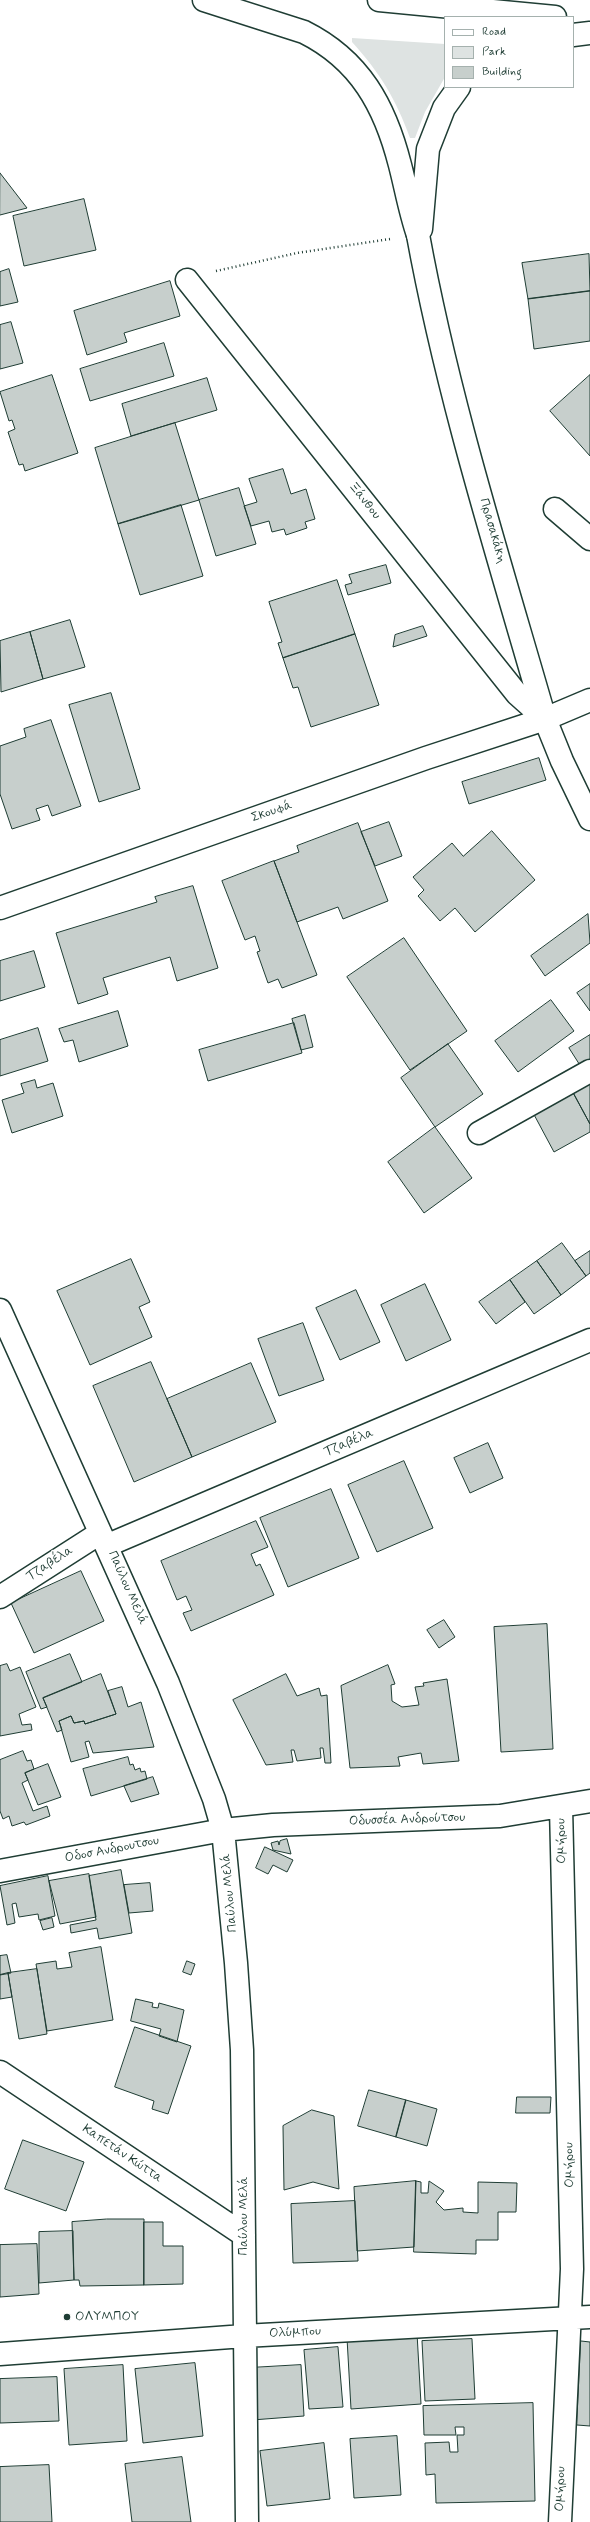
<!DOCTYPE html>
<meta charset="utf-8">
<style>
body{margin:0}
#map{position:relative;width:590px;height:2522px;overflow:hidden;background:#fff;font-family:Mynerve,sans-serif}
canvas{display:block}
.legend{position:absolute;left:444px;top:16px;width:130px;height:72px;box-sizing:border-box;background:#fff;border:1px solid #a5b1ae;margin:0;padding:5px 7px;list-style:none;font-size:12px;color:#1f3d34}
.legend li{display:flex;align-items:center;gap:8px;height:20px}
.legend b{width:20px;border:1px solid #a5b1ae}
</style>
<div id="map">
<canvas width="590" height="2522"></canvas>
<ul class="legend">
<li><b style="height:5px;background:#fff"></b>Road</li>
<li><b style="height:11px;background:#dee3e2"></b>Park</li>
<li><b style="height:11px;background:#c7cfcc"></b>Building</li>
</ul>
</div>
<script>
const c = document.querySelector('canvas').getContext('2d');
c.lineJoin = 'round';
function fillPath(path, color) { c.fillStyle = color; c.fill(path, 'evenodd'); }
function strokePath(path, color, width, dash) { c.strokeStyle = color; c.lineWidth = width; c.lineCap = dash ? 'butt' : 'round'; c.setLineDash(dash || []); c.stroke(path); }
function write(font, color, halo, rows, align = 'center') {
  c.font = font + ' Mynerve,sans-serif'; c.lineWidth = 3; c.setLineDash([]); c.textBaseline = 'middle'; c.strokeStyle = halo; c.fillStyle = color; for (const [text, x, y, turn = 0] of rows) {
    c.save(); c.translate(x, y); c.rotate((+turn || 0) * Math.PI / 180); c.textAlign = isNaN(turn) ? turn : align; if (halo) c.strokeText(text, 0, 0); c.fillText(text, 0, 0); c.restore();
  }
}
fillPath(new Path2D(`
 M 352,38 L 445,44 L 445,77 L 425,112 L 415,138 L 410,138 C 396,99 380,73 352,42 Z`), '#dee3e2');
const building = new Path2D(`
 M 0,173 L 27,208 L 0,215 Z
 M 84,199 L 96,250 L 24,266 L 13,216 Z
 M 589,254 L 590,291 L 528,299 L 522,263 Z
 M 9,269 L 18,302 L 0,306 L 0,272 Z
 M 170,281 L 180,316 L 124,333 L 127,342 L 87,355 L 74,311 Z
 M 590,291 L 590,341 L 534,349 L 528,299 Z
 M 11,322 L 23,363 L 0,369 L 0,325 Z
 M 164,343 L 174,376 L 90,401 L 80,369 Z
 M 52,375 L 78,453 L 25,471 L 23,464 L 19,465 L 8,432 L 15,429 L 12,420 L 9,421 L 0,392 Z
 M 590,375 L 590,456 L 550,411 Z
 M 207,378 L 217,410 L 131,436 L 122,404 Z
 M 175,423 L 199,500 L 118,524 L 95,448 Z
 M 283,469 L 291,494 L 306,489 L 315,519 L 305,522 L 307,528 L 286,535 L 284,529 L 272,532 L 269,521 L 251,526 L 244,506 L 257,502 L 249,479 Z
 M 239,488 L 256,544 L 216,556 L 199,500 Z
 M 181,505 L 203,576 L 140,595 L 118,524 Z
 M 386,565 L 391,583 L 348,595 L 345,585 L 352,583 L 349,575 Z
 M 337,580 L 355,634 L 283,658 L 278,643 L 282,642 L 269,602 Z
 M 70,620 L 85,667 L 43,679 L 30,632 Z
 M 423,626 L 427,636 L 393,647 L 395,635 Z
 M 30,632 L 43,679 L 1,692 L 0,641 Z
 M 355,634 L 379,705 L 311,727 L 298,687 L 293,688 L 283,658 Z
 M 111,693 L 140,789 L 99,802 L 69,705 Z
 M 51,720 L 81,806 L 52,816 L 48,805 L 36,809 L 40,820 L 12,829 L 0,794 L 0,746 L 26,737 L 24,729 Z
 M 539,758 L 546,780 L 469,804 L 462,782 Z
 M 389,822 L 402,856 L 375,866 L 361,832 Z
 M 358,823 L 388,901 L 343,919 L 338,907 L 297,922 L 274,861 L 299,852 L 297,846 Z
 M 492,831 L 535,880 L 475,932 L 455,908 L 440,921 L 418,896 L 424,890 L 413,877 L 452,843 L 463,856 Z
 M 274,861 L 317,975 L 282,988 L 278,979 L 268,983 L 257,952 L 260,951 L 255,936 L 245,940 L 222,881 Z
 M 193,886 L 218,968 L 177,981 L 170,957 L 103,978 L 108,994 L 78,1004 L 56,933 L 157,902 L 155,897 Z
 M 588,914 L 590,943 L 545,976 L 531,956 Z
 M 404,938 L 467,1031 L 410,1070 L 347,977 Z
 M 34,951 L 45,987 L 0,1001 L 0,961 Z
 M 590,984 L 590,1011 L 577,993 Z
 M 551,1000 L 574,1031 L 518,1072 L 495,1041 Z
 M 118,1011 L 128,1046 L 79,1062 L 73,1040 L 64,1042 L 59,1029 Z
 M 305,1015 L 313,1047 L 301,1050 L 292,1019 Z
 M 294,1023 L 302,1053 L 208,1081 L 199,1050 Z
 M 38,1028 L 48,1061 L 0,1076 L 0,1040 Z
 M 590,1035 L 590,1066 L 583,1070 L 569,1048 Z
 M 448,1044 L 483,1094 L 435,1127 L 401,1078 Z
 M 590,1076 L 590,1124 L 570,1087 Z
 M 35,1080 L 37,1088 L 53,1083 L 63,1116 L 12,1133 L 2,1100 L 24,1093 L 21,1084 Z
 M 570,1087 L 590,1124 L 590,1132 L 554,1152 L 531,1109 Z
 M 435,1127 L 472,1178 L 424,1213 L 388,1162 Z
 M 562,1243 L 586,1276 L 561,1295 L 537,1261 Z
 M 590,1251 L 590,1273 L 586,1276 L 575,1261 Z
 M 131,1259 L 150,1302 L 139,1307 L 152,1337 L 90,1365 L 57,1291 Z
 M 537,1261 L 561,1295 L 534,1314 L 510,1280 Z
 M 510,1280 L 525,1302 L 496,1324 L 479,1302 Z
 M 425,1284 L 451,1340 L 406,1361 L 381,1305 Z
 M 356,1290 L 380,1342 L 340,1360 L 316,1308 Z
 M 303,1323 L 324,1380 L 279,1396 L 258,1339 Z
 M 151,1362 L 192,1457 L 134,1482 L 93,1386 Z
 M 251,1363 L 276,1422 L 192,1457 L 167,1399 Z
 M 488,1443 L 503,1478 L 470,1493 L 454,1458 Z
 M 404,1461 L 433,1528 L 377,1552 L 348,1485 Z
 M 331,1489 L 359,1558 L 288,1587 L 260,1518 Z
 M 256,1521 L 268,1547 L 251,1554 L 256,1566 L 260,1564 L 274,1595 L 191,1631 L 183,1613 L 192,1610 L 186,1596 L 177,1600 L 161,1561 Z
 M 81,1571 L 104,1621 L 34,1653 L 11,1603 Z
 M 444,1620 L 455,1637 L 439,1648 L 427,1630 Z
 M 547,1624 L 553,1749 L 501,1752 L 494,1627 Z
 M 70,1654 L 82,1682 L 43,1698 L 47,1707 L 41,1709 L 26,1672 Z
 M 7,1664 L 10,1671 L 20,1667 L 36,1707 L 19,1714 L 22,1725 L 31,1724 L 32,1730 L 0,1736 L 0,1666 Z
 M 388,1665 L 395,1684 L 391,1685 L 392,1701 L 402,1707 L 419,1705 L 415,1687 L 424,1686 L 423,1683 L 447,1679 L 459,1761 L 423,1764 L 421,1753 L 398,1757 L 400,1766 L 350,1768 L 341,1686 Z
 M 101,1674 L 116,1714 L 85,1724 L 84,1721 L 74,1723 L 71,1716 L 59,1721 L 62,1730 L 57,1732 L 43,1698 Z
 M 286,1674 L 297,1696 L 319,1688 L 321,1696 L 327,1695 L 331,1763 L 325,1763 L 323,1748 L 320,1748 L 321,1758 L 297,1761 L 294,1750 L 291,1750 L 293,1762 L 266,1765 L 233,1700 Z
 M 122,1687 L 128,1707 L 141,1702 L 154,1747 L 93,1753 L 89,1741 L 85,1742 L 89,1757 L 71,1762 L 59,1721 L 71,1716 L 74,1723 L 84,1721 L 85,1724 L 116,1714 L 108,1691 Z
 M 23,1751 L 27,1761 L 31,1760 L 34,1769 L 25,1773 L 28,1780 L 22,1783 L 33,1811 L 47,1806 L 50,1816 L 26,1825 L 24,1822 L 12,1826 L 9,1816 L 3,1819 L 0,1811 L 0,1760 Z
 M 128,1757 L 130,1765 L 133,1764 L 135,1770 L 140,1768 L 141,1772 L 145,1771 L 147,1779 L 91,1796 L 83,1769 Z
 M 48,1764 L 61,1797 L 38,1805 L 25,1773 Z
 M 153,1777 L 159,1794 L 131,1802 L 124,1786 Z
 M 287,1839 L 291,1854 L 273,1850 L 271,1843 L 278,1841 L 279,1845 L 280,1841 Z
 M 265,1847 L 293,1860 L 287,1872 L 273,1865 L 268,1874 L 256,1868 Z
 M 121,1870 L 132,1933 L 99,1939 L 97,1928 L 71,1933 L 70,1925 L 96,1920 L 89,1876 Z
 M 89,1874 L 96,1917 L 60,1924 L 49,1881 Z
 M 48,1876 L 55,1916 L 39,1920 L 38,1914 L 19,1917 L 16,1903 L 12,1904 L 15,1923 L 7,1925 L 0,1886 Z
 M 150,1883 L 153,1911 L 129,1913 L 124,1885 Z
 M 52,1918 L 54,1927 L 43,1930 L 40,1921 Z
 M 101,1947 L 113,2020 L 47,2031 L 36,1964 L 56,1961 L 57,1969 L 72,1967 L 69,1953 Z
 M 7,1955 L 11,1973 L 0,1975 L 0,1956 Z
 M 187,1961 L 195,1964 L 191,1975 L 183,1972 Z
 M 37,1969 L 47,2034 L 19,2039 L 8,1973 Z
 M 8,1973 L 12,1997 L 0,1999 L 0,1975 Z
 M 136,1999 L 153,2003 L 152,2007 L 158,2008 L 159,2003 L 184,2010 L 177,2042 L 159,2036 L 161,2029 L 131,2021 Z
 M 135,2027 L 191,2046 L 168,2114 L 152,2109 L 154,2101 L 115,2087 Z
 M 369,2090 L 406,2100 L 396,2137 L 358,2126 Z
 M 517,2097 L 551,2097 L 550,2113 L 516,2113 Z
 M 406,2100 L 437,2109 L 427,2146 L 396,2137 Z
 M 312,2110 L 334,2116 L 339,2189 L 313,2182 L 284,2190 L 283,2126 Z
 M 23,2140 L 84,2162 L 66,2211 L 5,2189 Z
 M 416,2181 L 421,2182 L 421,2193 L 428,2193 L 429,2181 L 444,2191 L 436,2202 L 444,2210 L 463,2208 L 463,2212 L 478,2213 L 478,2182 L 517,2183 L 516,2212 L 498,2212 L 498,2240 L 476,2240 L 476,2254 L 414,2252 Z
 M 416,2181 L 414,2247 L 357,2251 L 354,2187 Z
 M 355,2201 L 358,2261 L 293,2263 L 291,2204 Z
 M 107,2219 L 144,2219 L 144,2285 L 80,2286 L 79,2280 L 74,2280 L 72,2222 Z
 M 144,2222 L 163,2222 L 163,2246 L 183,2246 L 183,2284 L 144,2285 Z
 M 73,2231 L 74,2280 L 39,2283 L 39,2232 Z
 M 37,2244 L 39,2294 L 0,2297 L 0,2245 Z
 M 417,2333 L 421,2404 L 351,2409 L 347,2338 Z
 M 472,2339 L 475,2399 L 425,2401 L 422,2341 Z
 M 581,2341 L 590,2342 L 590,2426 L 577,2425 Z
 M 338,2347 L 343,2407 L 309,2409 L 304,2350 Z
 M 195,2363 L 203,2436 L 143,2443 L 135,2369 Z
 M 123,2365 L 127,2441 L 69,2445 L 64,2369 Z
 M 301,2365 L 304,2416 L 252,2420 L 249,2368 Z
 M 57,2377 L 59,2421 L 0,2423 L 0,2379 Z
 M 533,2403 L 535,2501 L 436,2503 L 435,2474 L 426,2475 L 425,2443 L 449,2442 L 450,2452 L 458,2452 L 457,2435 L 464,2435 L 464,2427 L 455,2427 L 456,2435 L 424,2435 L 423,2406 Z
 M 397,2436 L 401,2495 L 354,2498 L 350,2439 Z
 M 324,2443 L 330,2499 L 267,2506 L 260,2451 Z
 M 182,2457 L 191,2522 L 132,2522 L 125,2464 Z
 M 49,2465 L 52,2522 L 0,2522 L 0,2467 Z`);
fillPath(building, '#c7cfcc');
strokePath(building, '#1f3d34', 1);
const minor = new Path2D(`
 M 418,235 C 448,399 499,559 545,719 L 562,761 L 590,819
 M 187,280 L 517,694 L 545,719
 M 555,509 L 590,539
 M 0,908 L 426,758 L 545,719 L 590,700
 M 479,1133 L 590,1071
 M 0,1310 L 168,1683 L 214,1799 L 223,1830 L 236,1963 L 242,2050 L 247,2522
 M 108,1545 L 590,1340
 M 0,1597 L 100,1533
 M 0,1871 L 223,1830 L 273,1825 L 500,1816 L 590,1801
 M 0,2072 L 244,2235
 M 0,2354 L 244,2336 L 590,2317
 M 560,2522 L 572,2269 L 561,1807`);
const highway = new Path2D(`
 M 204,0 L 304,32 C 360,60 385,106 400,165 C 406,188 410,212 418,235
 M 379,0 L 555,17
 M 573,35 L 590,33
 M 421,229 L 428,149 L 444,108 L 459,87`);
strokePath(minor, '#1f3d34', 25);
strokePath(highway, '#1f3d34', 25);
strokePath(new Path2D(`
 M 216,271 L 297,253 L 390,239`), '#1f3d34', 2.5, [1, 3]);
strokePath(minor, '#fff', 22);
strokePath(highway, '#fff', 22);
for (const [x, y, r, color] of [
 [67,2317,4,"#1f3d34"]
]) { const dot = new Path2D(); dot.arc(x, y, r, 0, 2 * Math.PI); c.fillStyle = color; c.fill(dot); strokePath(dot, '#fff', 1.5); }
write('13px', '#1f3d34', '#fff', [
 ["Ξάνθου",364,501,51],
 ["Πρασακάκη",492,531,74],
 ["Σκουφά",272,812,-19],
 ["Τζαβέλα",349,1443,-23],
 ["Τζαβέλα",50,1564,-33],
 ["Παύλου Μελά",127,1588,66],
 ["Οδυσσέα Ανδρούτσου",407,1820,-2],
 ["Ομήρου",562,1841,-91],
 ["Οδοσ Ανδρουτσου",112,1850,-11],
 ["Παύλου Μελά",230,1893,-95],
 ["Καπετάν Κώττα",122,2154,34],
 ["Ομήρου",570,2165,-91],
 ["Παύλου Μελά",244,2216,-90],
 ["Ολύμπου",295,2333,-3],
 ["Ομήρου",561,2489,-88]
]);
write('13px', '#1f3d34', '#fff', [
 ["ΟΛΥΜΠΟΥ",75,2317]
], 'left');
</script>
